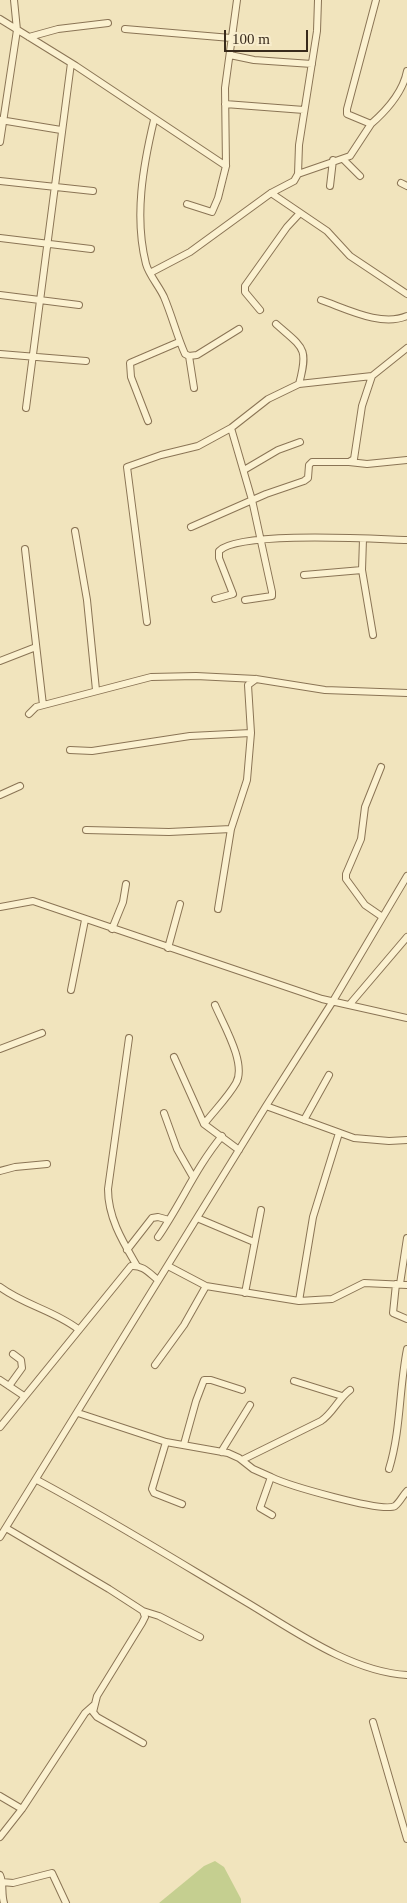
<!DOCTYPE html>
<style>
body{margin:0}
#map{position:relative;width:407px;height:1903px;overflow:hidden;background:#f1e4bd;font-family:"Times New Roman",serif}
canvas{display:block}
.scale{position:absolute;left:224px;top:30px;width:84px;height:22px;box-sizing:border-box;border:2px solid #382a1b;border-top:0;padding-left:6px;font-size:15px;line-height:18px;white-space:nowrap;color:#382a1b;-webkit-text-stroke:4px #f8edcd;paint-order:stroke}
</style>
<div id="map">
<canvas width="407" height="1903"></canvas>
<div class="scale">100 m</div>
</div>
<script>
const c = document.querySelector('canvas').getContext('2d');
c.lineJoin = 'round';
function fillPath(path, color) { c.fillStyle = color; c.fill(path, 'evenodd'); }
function strokePath(path, color, width, dash) { c.strokeStyle = color; c.lineWidth = width; c.lineCap = dash ? 'butt' : 'round'; c.setLineDash(dash || []); c.stroke(path); }
fillPath(new Path2D(`
 M 215,1861 L 224,1867 L 241,1899 L 241,1903 L 159,1903 L 204,1866 Z`), '#c5cf90');
const minor = new Path2D(`
 M 0,19 L 76,66 L 226,166
 M 125,29 L 231,38
 M 29,37 L 58,29 L 108,23
 M 230,55 L 254,60 L 312,64
 M 225,104 L 304,110
 M 0,120 L 61,130
 M 154,120 C 143,166 134,217 146,264 C 149,275 159,286 164,297 C 172,316 177,336 185,354 L 189,356 L 197,355 L 239,329
 M 371,124 C 387,110 403,92 407,71
 M 0,142 L 17,30 L 14,0
 M 343,159 L 360,176
 M 298,174 L 350,156 L 371,124 L 347,114 L 347,109 L 376,0
 M 0,181 L 93,191
 M 401,183 L 407,186
 M 330,186 L 333,160
 M 271,193 L 327,231 L 350,256 L 407,294
 M 187,204 L 212,212 L 218,198 L 226,166 L 225,88 L 237,0
 M 0,238 L 91,249
 M 150,273 L 190,252 L 271,193 L 294,181 L 298,174 L 299,145 L 317,31 L 318,0
 M 0,295 L 79,305
 M 321,300 C 347,309 381,327 407,316
 M 260,310 L 245,292 L 245,286 L 287,227 L 300,213
 M 276,324 C 303,348 309,347 299,384
 M 0,354 L 86,361
 M 189,356 L 194,388
 M 26,408 L 71,63
 M 148,421 L 131,377 L 130,363 L 179,342
 M 231,428 L 252,500 L 272,592 L 272,596 L 245,600
 M 349,462 L 367,464 L 407,460
 M 244,470 L 278,450 L 300,442
 M 191,527 L 266,494 L 304,481 L 308,478 L 309,465 L 312,462 L 349,462 L 354,459 L 362,406 L 372,376
 M 75,531 L 87,600 L 96,690
 M 363,539 L 362,570 L 373,635
 M 25,549 L 43,705
 M 304,575 L 362,570
 M 215,599 L 233,594 L 219,558 L 219,551 C 239,531 373,539 407,540
 M 147,622 L 127,467 L 161,455 L 198,446 L 231,428 L 268,399 L 299,384 L 372,376 L 407,348
 M 0,661 L 36,647
 M 29,714 L 36,707 L 151,677 L 196,676 L 256,679 L 325,690 L 407,693
 M 70,750 L 92,751 L 190,736 L 251,733
 M 0,795 L 20,786
 M 86,830 L 169,832 L 231,829
 M 0,907 L 33,901 L 322,999 L 407,1018
 M 218,909 L 231,829 L 247,780 L 251,733 L 248,685 L 256,679
 M 381,916 L 365,905 L 346,879 L 346,874 L 361,839 L 365,807 L 381,767
 M 112,929 L 123,902 L 126,884
 M 168,948 L 180,904
 M 71,990 L 85,920
 M 350,1004 L 407,937
 M 129,1038 L 108,1189 C 108,1218 123,1242 137,1266
 M 0,1049 L 42,1033
 M 174,1057 L 204,1124 L 239,1150
 M 266,1106 L 354,1138 L 389,1141 L 407,1140
 M 164,1113 L 177,1149 L 193,1177
 M 304,1120 L 329,1075
 M 204,1124 C 215,1110 228,1097 236,1083 C 247,1064 223,1024 215,1005
 M 0,1171 L 15,1167 L 47,1164
 M 197,1218 L 254,1242
 M 158,1237 C 181,1204 196,1167 222,1136
 M 127,1250 L 152,1218 L 158,1217 L 169,1220
 M 168,1266 L 206,1286 L 299,1301 L 332,1299 L 364,1283 L 407,1285
 M 396,1284 L 393,1313 L 407,1319
 M 400,1284 L 407,1238
 M 0,1287 C 24,1305 53,1310 78,1329
 M 245,1293 L 261,1210
 M 299,1301 L 313,1217 L 339,1133
 M 155,1365 L 184,1325 L 206,1286
 M 0,1380 L 24,1396
 M 294,1381 L 342,1396
 M 9,1386 L 22,1368 L 21,1360 L 13,1354
 M 78,1413 L 166,1442 L 228,1453 L 239,1458 L 253,1469 L 271,1477 L 260,1508 L 272,1515
 M 0,1427 L 131,1266 C 143,1265 149,1273 158,1280
 M 166,1442 L 152,1489 L 154,1493 L 182,1504
 M 184,1444 L 196,1401 L 204,1380 L 211,1380 L 242,1390
 M 221,1452 L 250,1405
 M 242,1460 L 321,1421 C 333,1413 338,1399 350,1390
 M 389,1469 C 401,1430 399,1389 407,1349
 M 271,1477 C 287,1485 382,1513 395,1506 C 400,1502 403,1495 407,1491
 M 37,1480 C 108,1518 177,1561 246,1602 C 293,1630 351,1672 407,1675
 M 6,1528 L 109,1589 L 143,1611 L 145,1617 L 142,1623 L 97,1696 L 93,1712 L 97,1717 L 143,1743
 M 0,1537 L 266,1106 L 333,1001 L 407,876
 M 143,1611 L 159,1616 L 200,1637
 M 373,1722 L 407,1839
 M 0,1796 L 22,1809
 M 0,1837 L 22,1809 L 85,1713 L 94,1705
 M 0,1875 C 4,1884 1,1893 4,1903
 M 2,1882 L 13,1883 L 52,1873 L 66,1903`);
strokePath(minor, '#8a7455', 8);
strokePath(minor, '#fbf1d0', 6);
</script>
